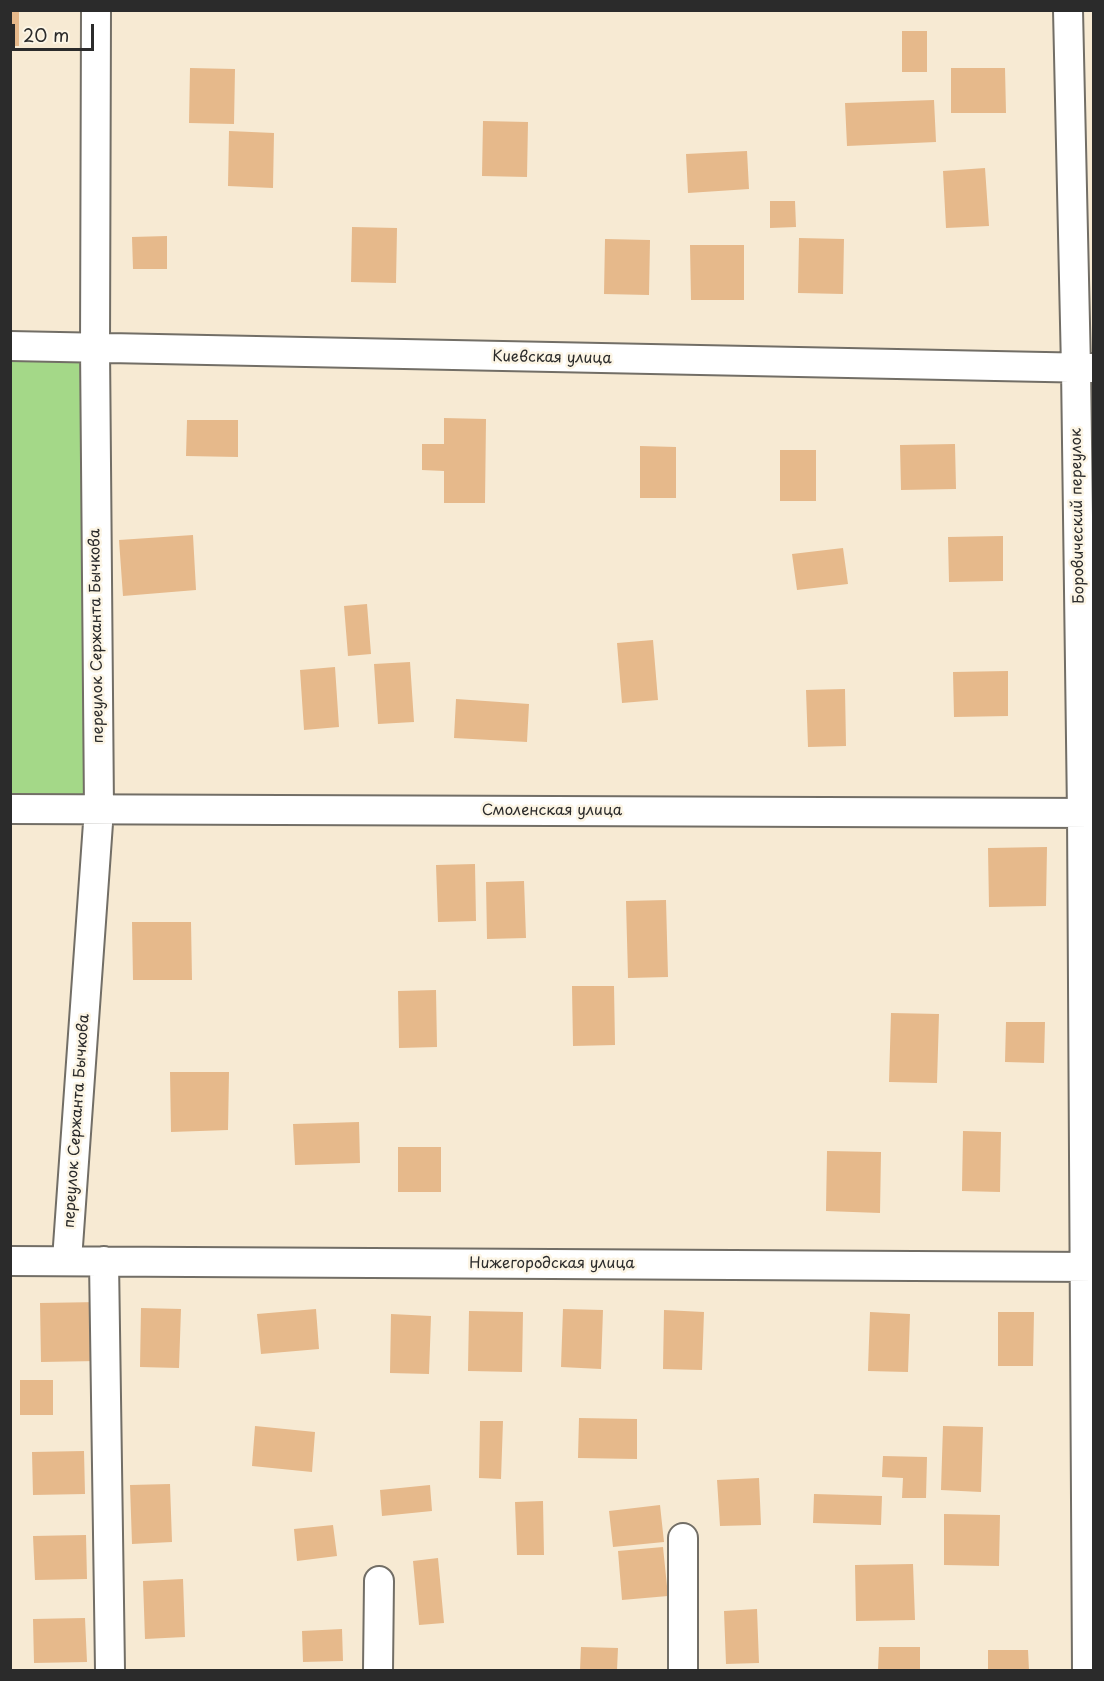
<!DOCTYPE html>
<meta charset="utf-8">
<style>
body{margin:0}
#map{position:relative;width:1104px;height:1681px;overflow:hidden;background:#f7ead3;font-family:"Playpen Sans",sans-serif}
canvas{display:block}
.frame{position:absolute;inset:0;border:12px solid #2b2b2b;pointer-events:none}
.scale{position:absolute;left:12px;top:24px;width:82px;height:27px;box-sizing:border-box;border:3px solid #2b2b2b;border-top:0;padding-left:8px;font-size:18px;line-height:21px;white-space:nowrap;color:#2b2b2b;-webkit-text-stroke:4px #fcf5e5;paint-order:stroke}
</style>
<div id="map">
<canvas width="1104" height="1681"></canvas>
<div class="frame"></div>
<div class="scale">20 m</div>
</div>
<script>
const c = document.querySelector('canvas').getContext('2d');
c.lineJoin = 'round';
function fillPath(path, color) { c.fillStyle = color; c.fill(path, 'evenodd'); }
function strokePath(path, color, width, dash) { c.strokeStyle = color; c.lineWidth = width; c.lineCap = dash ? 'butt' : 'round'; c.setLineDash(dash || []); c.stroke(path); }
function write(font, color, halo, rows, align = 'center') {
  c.font = font + ' "Playpen Sans",sans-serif'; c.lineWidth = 5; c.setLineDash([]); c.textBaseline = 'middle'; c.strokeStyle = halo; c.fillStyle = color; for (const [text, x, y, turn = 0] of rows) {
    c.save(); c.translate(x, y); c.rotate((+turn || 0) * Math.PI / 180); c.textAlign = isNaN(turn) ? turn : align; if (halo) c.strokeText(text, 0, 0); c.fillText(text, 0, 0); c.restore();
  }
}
fillPath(new Path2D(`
 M 11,362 L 80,362 L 84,794 L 11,794 Z`), '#a4d888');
fillPath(new Path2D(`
 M 10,10 L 19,10 L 19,46 L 10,46 Z
 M 902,31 L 927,31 L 927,72 L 902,72 Z
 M 190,68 L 235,69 L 234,124 L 189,123 Z
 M 951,68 L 1005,68 L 1006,113 L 951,113 Z
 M 934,100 L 936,142 L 847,146 L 845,103 Z
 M 483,121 L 528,122 L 527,177 L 482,176 Z
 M 229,131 L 274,133 L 273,188 L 228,186 Z
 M 747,151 L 749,189 L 688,193 L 686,154 Z
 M 985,168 L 989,226 L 946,228 L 943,171 Z
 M 770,201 L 795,201 L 796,227 L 770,228 Z
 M 352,227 L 397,228 L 396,283 L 351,282 Z
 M 167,236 L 167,269 L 133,269 L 132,237 Z
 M 799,238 L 844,239 L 843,294 L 798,293 Z
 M 605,239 L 650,240 L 649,295 L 604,294 Z
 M 690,245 L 744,245 L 744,300 L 691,300 Z
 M 444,418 L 486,419 L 485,503 L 444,503 L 444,471 L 422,470 L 422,444 L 444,444 Z
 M 187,420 L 238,420 L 238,457 L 186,456 Z
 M 955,444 L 956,489 L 901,490 L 900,445 Z
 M 640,446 L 676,447 L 676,498 L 640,498 Z
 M 780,450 L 816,450 L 816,501 L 780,501 Z
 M 193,535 L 196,590 L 123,596 L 119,540 Z
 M 1003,536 L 1003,581 L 949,582 L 948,537 Z
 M 843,548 L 848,584 L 797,590 L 792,554 Z
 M 367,604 L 371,654 L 348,656 L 344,606 Z
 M 653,640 L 658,700 L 622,703 L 617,643 Z
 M 410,662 L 414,722 L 378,724 L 374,664 Z
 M 335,667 L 339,727 L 304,730 L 300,670 Z
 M 1008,671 L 1008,716 L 954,717 L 953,672 Z
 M 845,689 L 846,746 L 808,747 L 806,690 Z
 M 456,699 L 529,704 L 527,742 L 454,738 Z
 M 1047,847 L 1046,906 L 989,907 L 988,848 Z
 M 475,864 L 476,921 L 438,922 L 436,865 Z
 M 524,881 L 526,938 L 487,939 L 486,882 Z
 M 666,900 L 668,977 L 628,978 L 626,901 Z
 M 132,922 L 191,922 L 192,980 L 133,980 Z
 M 572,986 L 614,986 L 615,1045 L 573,1046 Z
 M 436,990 L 437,1047 L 399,1048 L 398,991 Z
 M 891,1013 L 939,1014 L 937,1083 L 889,1082 Z
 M 1006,1022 L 1045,1022 L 1044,1063 L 1005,1062 Z
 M 170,1072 L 229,1072 L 228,1130 L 171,1132 Z
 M 359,1122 L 360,1163 L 295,1165 L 293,1124 Z
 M 963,1131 L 1001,1132 L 1000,1192 L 962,1191 Z
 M 398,1147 L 441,1147 L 441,1192 L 398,1192 Z
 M 827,1151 L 881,1152 L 880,1213 L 826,1211 Z
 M 99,1302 L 98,1361 L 41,1362 L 40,1303 Z
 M 141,1308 L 181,1309 L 179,1368 L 140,1367 Z
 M 316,1309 L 319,1349 L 261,1354 L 257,1314 Z
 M 563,1309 L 603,1310 L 601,1369 L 561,1367 Z
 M 664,1310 L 704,1312 L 702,1370 L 663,1369 Z
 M 469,1311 L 523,1312 L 522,1372 L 468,1371 Z
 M 870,1312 L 910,1314 L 908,1372 L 868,1371 Z
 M 998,1312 L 1034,1312 L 1033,1366 L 998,1366 Z
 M 391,1314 L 431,1316 L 429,1374 L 390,1373 Z
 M 20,1380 L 53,1380 L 53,1415 L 20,1415 Z
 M 579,1418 L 637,1419 L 637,1459 L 578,1458 Z
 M 480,1421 L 503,1421 L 501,1479 L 479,1478 Z
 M 255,1426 L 315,1432 L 312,1472 L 252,1466 Z
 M 943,1426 L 983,1427 L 981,1492 L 941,1490 Z
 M 84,1451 L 85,1494 L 33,1495 L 32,1452 Z
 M 883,1456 L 927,1457 L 926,1498 L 902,1498 L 903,1478 L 882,1477 Z
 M 759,1478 L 761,1525 L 720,1526 L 717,1480 Z
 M 170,1484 L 172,1542 L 132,1544 L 130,1485 Z
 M 430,1485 L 432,1511 L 382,1516 L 380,1490 Z
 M 814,1494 L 882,1496 L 881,1525 L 813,1523 Z
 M 543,1501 L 544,1555 L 517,1555 L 515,1502 Z
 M 660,1505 L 664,1542 L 613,1547 L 609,1511 Z
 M 944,1514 L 1000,1515 L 999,1566 L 944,1565 Z
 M 333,1525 L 337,1556 L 297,1561 L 294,1529 Z
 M 86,1535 L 87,1579 L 35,1580 L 33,1536 Z
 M 663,1547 L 668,1596 L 622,1600 L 618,1551 Z
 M 438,1558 L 444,1623 L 419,1625 L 413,1561 Z
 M 913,1564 L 915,1620 L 856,1621 L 855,1565 Z
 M 183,1579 L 185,1637 L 145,1639 L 143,1581 Z
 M 757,1609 L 759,1663 L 726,1664 L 724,1611 Z
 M 85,1618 L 87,1662 L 34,1663 L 33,1619 Z
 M 342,1629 L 343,1661 L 303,1662 L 302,1631 Z
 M 581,1647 L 618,1648 L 617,1670 L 580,1670 Z
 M 879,1647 L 920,1647 L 920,1670 L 878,1670 Z
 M 988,1650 L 1028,1650 L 1029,1670 L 988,1670 Z`), '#e6b98b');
const minor = new Path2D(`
 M 1068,10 L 1076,368 L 1082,813 L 1087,1670
 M 10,346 L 1094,368
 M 10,809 L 1094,813
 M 67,1260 L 99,809 L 95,348 L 96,10
 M 10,1261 L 1094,1267
 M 104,1261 L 110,1670
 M 683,1538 L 683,1670
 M 378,1670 L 379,1581`);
strokePath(minor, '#726e66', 32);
strokePath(minor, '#fff', 28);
write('15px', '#2b2b2b', '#fcf5e5', [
 ["Киевская улица",552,358,1],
 ["Боровический переулок",1078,516,-91],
 ["переулок Сержанта Бычкова",97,636,-91],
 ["Смоленская улица",552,811],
 ["переулок Сержанта Бычкова",77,1121,-86],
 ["Нижегородская улица",552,1264]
]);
</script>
